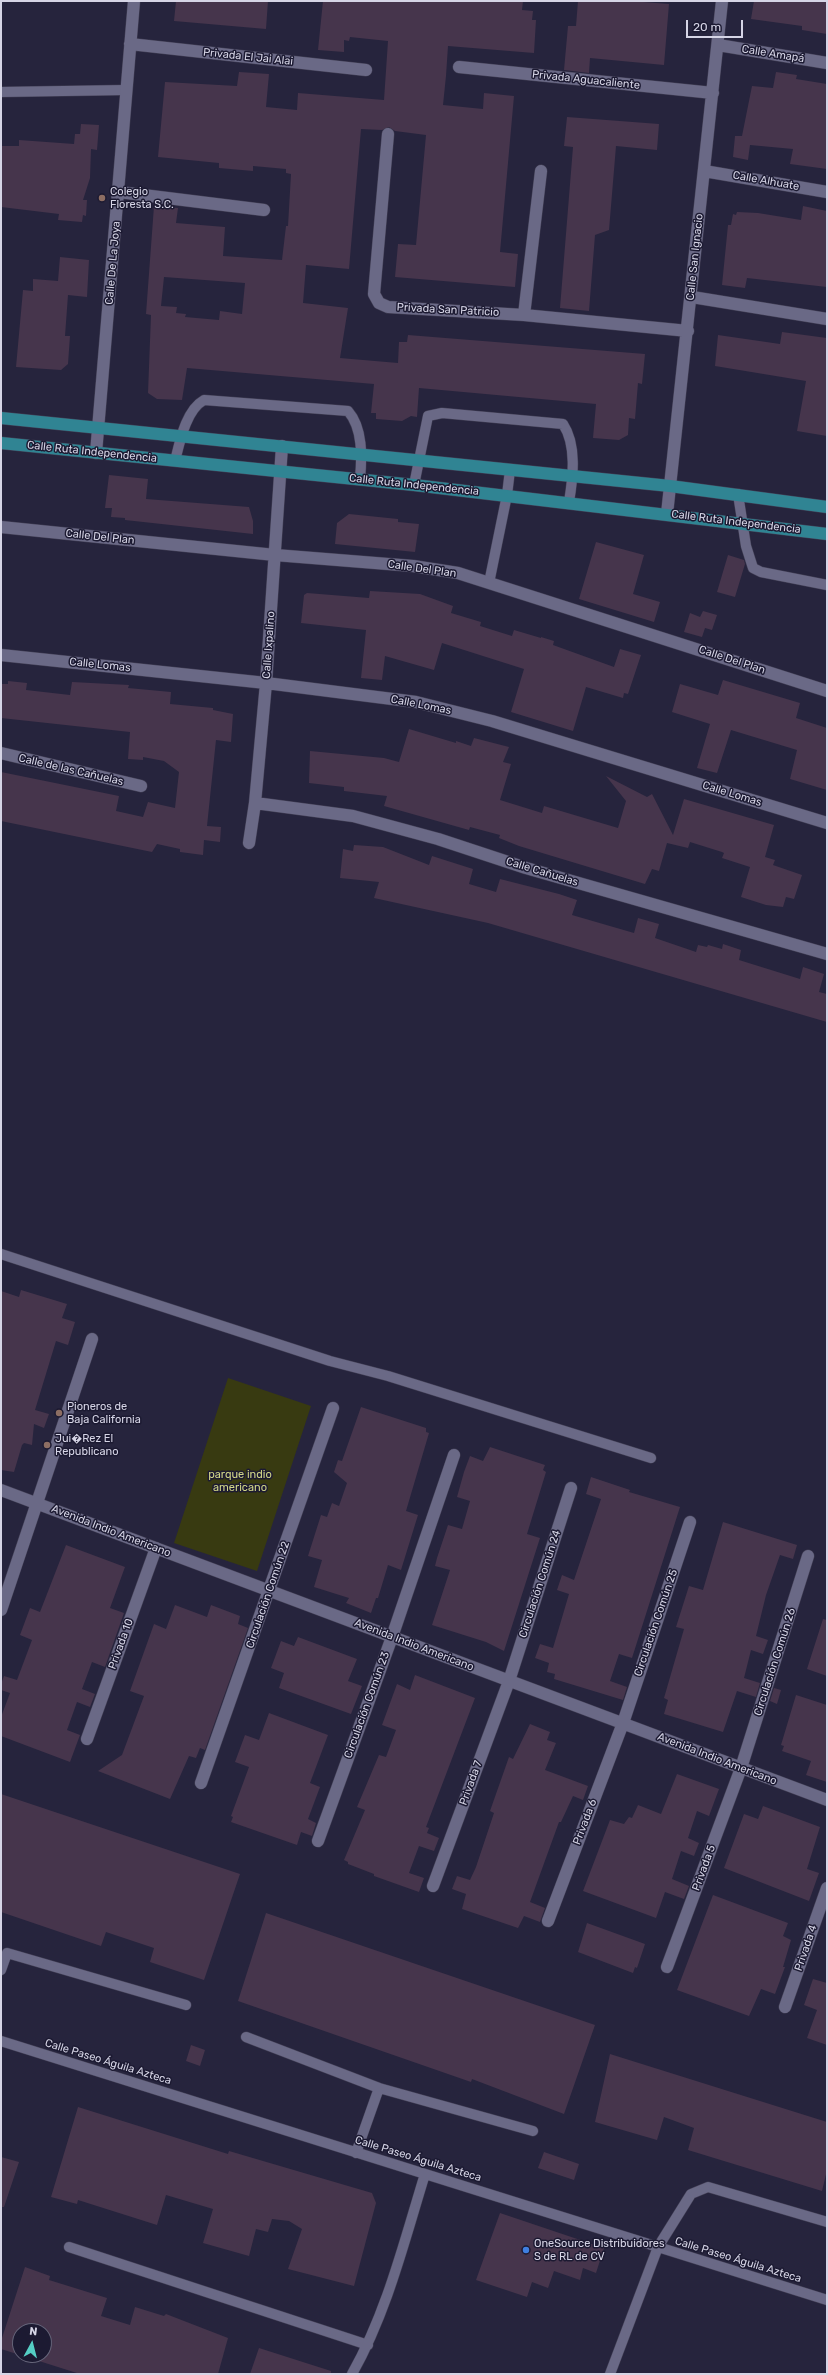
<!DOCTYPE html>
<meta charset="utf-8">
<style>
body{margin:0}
#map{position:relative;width:828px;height:2375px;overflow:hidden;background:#26243d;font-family:Rubik,sans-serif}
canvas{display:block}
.frame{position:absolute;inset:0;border:2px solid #d6d5e6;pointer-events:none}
.north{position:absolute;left:12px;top:2323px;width:40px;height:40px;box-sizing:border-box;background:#1c1a32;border:1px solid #66657a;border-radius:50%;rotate:7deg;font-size:11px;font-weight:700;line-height:16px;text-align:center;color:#d6d5e6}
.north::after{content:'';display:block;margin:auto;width:14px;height:18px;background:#55cec5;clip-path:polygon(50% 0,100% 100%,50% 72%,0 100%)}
.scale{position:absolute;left:686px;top:20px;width:57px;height:18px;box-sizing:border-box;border:2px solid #d6d5e6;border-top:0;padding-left:5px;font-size:12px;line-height:14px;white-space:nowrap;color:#d6d5e6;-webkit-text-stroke:3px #1c1a32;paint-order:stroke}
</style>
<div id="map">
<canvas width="828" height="2375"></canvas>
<div class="frame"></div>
<div class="north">N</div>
<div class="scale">20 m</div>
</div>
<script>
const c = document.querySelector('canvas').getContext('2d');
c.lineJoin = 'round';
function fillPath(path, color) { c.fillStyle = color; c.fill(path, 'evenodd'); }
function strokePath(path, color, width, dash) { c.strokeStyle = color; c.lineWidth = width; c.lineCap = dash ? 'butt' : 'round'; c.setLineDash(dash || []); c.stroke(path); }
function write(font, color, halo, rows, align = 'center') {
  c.font = font + ' Rubik,sans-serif'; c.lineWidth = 3; c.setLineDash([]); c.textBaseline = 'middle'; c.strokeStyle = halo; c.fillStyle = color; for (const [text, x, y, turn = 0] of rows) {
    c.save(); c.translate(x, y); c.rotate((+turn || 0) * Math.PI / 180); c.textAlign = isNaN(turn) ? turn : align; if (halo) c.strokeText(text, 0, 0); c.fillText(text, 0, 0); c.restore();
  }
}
fillPath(new Path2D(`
 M 228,1378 L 311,1406 L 257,1571 L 174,1543 Z`), '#383a11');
fillPath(new Path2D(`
 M 176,1 L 268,1 L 266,29 L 174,21 Z
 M 323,1 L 523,1 L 522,10 L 533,11 L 532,20 L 536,20 L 534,53 L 448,46 L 446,76 L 443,105 L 483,109 L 484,93 L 514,96 L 500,252 L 518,254 L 515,287 L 395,277 L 398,244 L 416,245 L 426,135 L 395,131 L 389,127 L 382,130 L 361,129 L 349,269 L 306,265 L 303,303 L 348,308 L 340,358 L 398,363 L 399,342 L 407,342 L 408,335 L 645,354 L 642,384 L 638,383 L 635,419 L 629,418 L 628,435 L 619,440 L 593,438 L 596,404 L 419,388 L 417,417 L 411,416 L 402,421 L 376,419 L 376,413 L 371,413 L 374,384 L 187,368 L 182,400 L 157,399 L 148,393 L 151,315 L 146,314 L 154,206 L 178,208 L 176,223 L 225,227 L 223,256 L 282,260 L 286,226 L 288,226 L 291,174 L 286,173 L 286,169 L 253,166 L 253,171 L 219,168 L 219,163 L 158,157 L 165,82 L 237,86 L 239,72 L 269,74 L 266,107 L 297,110 L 298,93 L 384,100 L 388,41 L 350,37 L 349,41 L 344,40 L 344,52 L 318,50 ZM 164,277 L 245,283 L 242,314 L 220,311 L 219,320 L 185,317 L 186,314 L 176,313 L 177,307 L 161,306 Z
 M 578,1 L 631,1 L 669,4 L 664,65 L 590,58 L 589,73 L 564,70 L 568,26 L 576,26 Z
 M 754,1 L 827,1 L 827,34 L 802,30 L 802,26 L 751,19 Z
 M 776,72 L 797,75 L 796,79 L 827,84 L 827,169 L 790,164 L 793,149 L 750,145 L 748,160 L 733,157 L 735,136 L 742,136 L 752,86 L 773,88 Z
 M 567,117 L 659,124 L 657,150 L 616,146 L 609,230 L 595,235 L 589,311 L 560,308 L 573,147 L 564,146 Z
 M 81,124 L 99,125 L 97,150 L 91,149 L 90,178 L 83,200 L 87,200 L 86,216 L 83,215 L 82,222 L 58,220 L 59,214 L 1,207 L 1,146 L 19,146 L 19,140 L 74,144 L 75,134 L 80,134 Z
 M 803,206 L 827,211 L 827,287 L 747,278 L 745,288 L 722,285 L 728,225 L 731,225 L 733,214 L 736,215 L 737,212 L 758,213 L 801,220 Z
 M 60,257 L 89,260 L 87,297 L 68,295 L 65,336 L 70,336 L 68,364 L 61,370 L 16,367 L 23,290 L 33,291 L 33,279 L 58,281 Z
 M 782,332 L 827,338 L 827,436 L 797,431 L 806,381 L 715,366 L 718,335 L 780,344 Z
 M 109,475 L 148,479 L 146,499 L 249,507 L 253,521 L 253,534 L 125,520 L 125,518 L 111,517 L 112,508 L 105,508 Z
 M 349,514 L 398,519 L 398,522 L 419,524 L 415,552 L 335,544 L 337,523 Z
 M 596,542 L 644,555 L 633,594 L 660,602 L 654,622 L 579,599 Z
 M 728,555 L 744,560 L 745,564 L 735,597 L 717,592 Z
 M 370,591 L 420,594 L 453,606 L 451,613 L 481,622 L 480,626 L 512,636 L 514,630 L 541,638 L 541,637 L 554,641 L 553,645 L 614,667 L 620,649 L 641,655 L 628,694 L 624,693 L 623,698 L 586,687 L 573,731 L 511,712 L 524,669 L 442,643 L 434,670 L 385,656 L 382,680 L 361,678 L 366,630 L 301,623 L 304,595 L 307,593 L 369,598 Z
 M 703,611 L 717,615 L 712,630 L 705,628 L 702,637 L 684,632 L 690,613 L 700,617 Z
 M 723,680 L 800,703 L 796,718 L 827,728 L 827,790 L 790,779 L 797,750 L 731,730 L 717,773 L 697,768 L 710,724 L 672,712 L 680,684 L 718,695 Z
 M 8,681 L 27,683 L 26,690 L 70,695 L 72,682 L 129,685 L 128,688 L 171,692 L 170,704 L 213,708 L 213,710 L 233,714 L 231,742 L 216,740 L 207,826 L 221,827 L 220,842 L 204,840 L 203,855 L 180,852 L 180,849 L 157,844 L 152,852 L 1,821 L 1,772 L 119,796 L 116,811 L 143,817 L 148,802 L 175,808 L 179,772 L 164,761 L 143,757 L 143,760 L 128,759 L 130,732 L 1,718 L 1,684 L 8,684 Z
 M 409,729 L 456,743 L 456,741 L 471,746 L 474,738 L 509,747 L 503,762 L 511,764 L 500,800 L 542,813 L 544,806 L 618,828 L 626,801 L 606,776 L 647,797 L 652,794 L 673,835 L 684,799 L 774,825 L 765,857 L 775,860 L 773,865 L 802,875 L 794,899 L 786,897 L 783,907 L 766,905 L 741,897 L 750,867 L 722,858 L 724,853 L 722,852 L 690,842 L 688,848 L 667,843 L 659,871 L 652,869 L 645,884 L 519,846 L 499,838 L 500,835 L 470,827 L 469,830 L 384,806 L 387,796 L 344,791 L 344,787 L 309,783 L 310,751 L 384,758 L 399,762 Z
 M 354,845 L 383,847 L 429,865 L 432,856 L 473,869 L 469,884 L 496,892 L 500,879 L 559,894 L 577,900 L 572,915 L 634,933 L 638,918 L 659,924 L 655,938 L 696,952 L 698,945 L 707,947 L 708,945 L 722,949 L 723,944 L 741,950 L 739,960 L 800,979 L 803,967 L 824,974 L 819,992 L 827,994 L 827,1022 L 488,923 L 374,898 L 379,882 L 340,878 L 343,849 L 353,851 Z
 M 21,1290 L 67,1304 L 62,1318 L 75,1322 L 68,1345 L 56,1341 L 35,1410 L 49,1414 L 44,1428 L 34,1424 L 32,1445 L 24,1443 L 22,1445 L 14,1472 L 1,1470 L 1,1291 L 19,1297 Z
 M 361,1407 L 426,1428 L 426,1432 L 429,1433 L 406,1511 L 418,1515 L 401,1570 L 388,1565 L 378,1598 L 376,1598 L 371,1613 L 346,1603 L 349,1598 L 314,1587 L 322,1560 L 308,1556 L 321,1515 L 327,1517 L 332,1503 L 339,1506 L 347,1483 L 334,1472 L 338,1460 L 342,1461 Z
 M 490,1447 L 545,1465 L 543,1470 L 546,1472 L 527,1534 L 540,1538 L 504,1651 L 486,1642 L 432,1625 L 450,1570 L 435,1566 L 437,1558 L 448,1525 L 462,1529 L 470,1501 L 457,1497 L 464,1472 L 470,1456 L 483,1461 Z
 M 591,1477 L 630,1490 L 629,1492 L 680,1507 L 632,1658 L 619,1654 L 610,1681 L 627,1687 L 623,1700 L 554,1679 L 555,1674 L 547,1672 L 549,1663 L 535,1658 L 540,1644 L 553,1648 L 569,1594 L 557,1590 L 562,1575 L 574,1580 L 601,1499 L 586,1494 Z
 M 723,1522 L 797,1545 L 793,1559 L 780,1555 L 766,1595 L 756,1636 L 768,1640 L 763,1654 L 751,1650 L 744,1678 L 760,1683 L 756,1697 L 737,1691 L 723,1732 L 664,1714 L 668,1700 L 664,1698 L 684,1629 L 676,1627 L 689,1586 L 703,1590 Z
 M 66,1545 L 125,1567 L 110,1608 L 124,1613 L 105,1667 L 92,1662 L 82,1689 L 95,1694 L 90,1707 L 77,1702 L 67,1730 L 80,1735 L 70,1762 L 1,1736 L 1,1717 L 10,1693 L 1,1690 L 1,1684 L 4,1676 L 17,1680 L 32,1640 L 20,1635 L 30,1608 L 40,1612 Z
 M 175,1605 L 207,1617 L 211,1605 L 240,1616 L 238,1624 L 248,1628 L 205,1750 L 200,1748 L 196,1758 L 189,1756 L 170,1799 L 98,1771 L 122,1755 L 144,1696 L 130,1691 L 154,1624 L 166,1629 Z
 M 823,1619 L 827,1620 L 827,1676 L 807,1669 Z
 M 298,1637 L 357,1659 L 348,1681 L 362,1686 L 351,1714 L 279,1688 L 284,1673 L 271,1668 L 281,1641 L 294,1646 Z
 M 415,1675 L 475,1698 L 426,1827 L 429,1828 L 427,1833 L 439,1838 L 434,1851 L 419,1846 L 409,1873 L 424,1878 L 419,1892 L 374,1876 L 374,1874 L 348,1864 L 348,1862 L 344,1860 L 365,1810 L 357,1807 L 379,1755 L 386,1757 L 396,1730 L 382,1725 L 397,1684 L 410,1690 Z
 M 774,1688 L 781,1690 L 777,1704 L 770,1701 Z
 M 796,1695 L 827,1705 L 827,1782 L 806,1775 L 811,1761 L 782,1751 L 784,1746 L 781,1745 Z
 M 269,1713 L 328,1735 L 310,1783 L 320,1787 L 308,1819 L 316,1823 L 312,1836 L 301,1832 L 297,1845 L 231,1822 L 233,1817 L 231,1816 L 249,1767 L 235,1762 L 245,1735 L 259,1740 Z
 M 530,1724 L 550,1732 L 547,1740 L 556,1743 L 545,1770 L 588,1786 L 583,1800 L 573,1796 L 561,1822 L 559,1822 L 530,1902 L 545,1908 L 540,1922 L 524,1916 L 518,1928 L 462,1909 L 466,1894 L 452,1889 L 457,1876 L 470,1880 L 476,1867 L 494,1813 L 490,1811 L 509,1757 L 513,1759 Z
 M 677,1774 L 719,1789 L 709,1816 L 697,1811 L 688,1838 L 699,1843 L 694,1856 L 681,1851 L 672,1879 L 689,1886 L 684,1899 L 665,1892 L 656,1918 L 583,1891 L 610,1820 L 624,1824 L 629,1817 L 632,1818 L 638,1805 L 661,1814 Z
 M 1,1794 L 240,1874 L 204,1980 L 150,1962 L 154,1948 L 106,1932 L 101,1946 L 1,1912 Z
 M 763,1806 L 820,1827 L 807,1869 L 819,1873 L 809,1901 L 724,1868 L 744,1814 L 758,1819 Z
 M 713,1895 L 788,1923 L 783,1936 L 791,1940 L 783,1967 L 785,1967 L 775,1994 L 761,1989 L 749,2016 L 677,1990 Z
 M 266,1913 L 595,2025 L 564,2114 L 472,2079 L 471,2082 L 238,2001 Z
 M 587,1923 L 645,1944 L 637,1968 L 635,1967 L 633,1973 L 578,1952 Z
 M 813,1979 L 827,1983 L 827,2045 L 807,2038 L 817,2010 L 804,2005 Z
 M 191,2045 L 205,2050 L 200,2066 L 186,2061 Z
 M 610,2054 L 827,2122 L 827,2170 L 822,2191 L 688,2150 L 694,2128 L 664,2117 L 657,2140 L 595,2122 Z
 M 78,2107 L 228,2154 L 229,2151 L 372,2193 L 376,2203 L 354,2286 L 288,2269 L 302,2229 L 289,2221 L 272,2219 L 268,2232 L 256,2229 L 249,2256 L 203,2243 L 213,2209 L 166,2195 L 157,2225 L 78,2200 L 77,2204 L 51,2197 Z
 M 544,2152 L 579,2164 L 574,2180 L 538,2168 Z
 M 1,2157 L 19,2162 L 4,2207 L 1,2207 Z
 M 500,2213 L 604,2248 L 596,2273 L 583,2268 L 580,2280 L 554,2271 L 548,2288 L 532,2282 L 527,2297 L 476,2280 Z
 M 25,2267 L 50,2276 L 49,2280 L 107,2298 L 101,2316 L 130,2325 L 135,2307 L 164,2316 L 166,2314 L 228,2338 L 218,2374 L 80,2374 L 1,2349 L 1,2341 ZM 20,2331 L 44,2331 L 44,2355 L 20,2355 Z
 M 259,2348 L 331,2371 L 331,2374 L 250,2374 Z`), '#46354c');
const service = new Path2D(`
 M 1,92 L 126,90
 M 175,461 C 180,441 186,410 204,400 L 348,411 C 363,428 362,457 360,479
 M 414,485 L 428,416 L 442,413 L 563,424 C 577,445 573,478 569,502
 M 738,494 L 746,546 L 753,568 L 761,572 L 827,585
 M 489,583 L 507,495 L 510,470
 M 1,1254 L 330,1361 L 388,1376 L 651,1458
 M 1,1970 L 7,1953 L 186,2005
 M 246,2037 L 379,2088
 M 1,2041 L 827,2300
 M 356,2153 L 379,2088 L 533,2131
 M 69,2247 L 368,2345
 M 352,2374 C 387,2312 404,2242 425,2174
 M 610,2374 L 658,2247 L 691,2194 L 708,2187 L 827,2222`);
const minor = new Path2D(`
 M 130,44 L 366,70
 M 718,45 L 827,63
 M 459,67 L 713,93
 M 388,134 L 374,294 L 379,303 L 388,307 L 524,315 L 688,331
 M 704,171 L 827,192
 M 119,192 L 264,210
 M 692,297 L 827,319
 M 524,315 L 541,171
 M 96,453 L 134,1
 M 667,514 L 722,1
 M 1,527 L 275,555 L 413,566 L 458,573 L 827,691
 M 1,655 L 266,683 L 416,702 L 492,721 L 827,823
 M 1,753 L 141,786
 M 255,803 L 353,816 L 438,839 L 526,868 L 827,954
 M 249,843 L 255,803 L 266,683 L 282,446
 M 1,1490 L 827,1800
 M 1,1610 L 92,1339
 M 87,1739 L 156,1548
 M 201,1783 L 333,1408
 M 318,1841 L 392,1637 L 454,1455
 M 433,1886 L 509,1681 L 571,1488
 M 548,1921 L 623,1723 L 690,1522
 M 667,1967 L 741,1768 L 808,1556
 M 785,2007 L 827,1888`);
const primary = new Path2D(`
 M 1,418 L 670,486 L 827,507
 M 1,443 L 414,485 L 827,534`);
strokePath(service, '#434056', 11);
strokePath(minor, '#434056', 13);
strokePath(primary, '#434056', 13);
strokePath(service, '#6a6986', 10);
strokePath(minor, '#6a6986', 12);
strokePath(primary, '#308493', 12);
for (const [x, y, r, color] of [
 [102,198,4,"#8d6e63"],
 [59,1413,4,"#8d6e63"],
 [47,1445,4,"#8d6e63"],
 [526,2250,4,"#3f7fe0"]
]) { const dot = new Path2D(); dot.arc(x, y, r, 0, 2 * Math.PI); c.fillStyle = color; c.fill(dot); strokePath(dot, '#1c1a32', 1.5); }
write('11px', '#d6d5e6', '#1c1a32', [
 ["Calle Amapá",773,54,9],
 ["Privada El Jai Alai",248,57,6],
 ["Privada Aguacaliente",586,80,6],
 ["Calle Alhuate",766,181,10],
 ["Calle San Ignacio",695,257,-84],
 ["Calle De La Joya",113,263,-85],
 ["Privada San Patricio",448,310,3],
 ["Calle Ruta Independencia",92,452,6],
 ["Calle Ruta Independencia",414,485,6],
 ["Calle Ruta Independencia",736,522,7],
 ["Calle Del Plan",100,537,6],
 ["Calle Del Plan",422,569,8],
 ["Calle Ixpalino",269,645,-86],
 ["Calle Del Plan",732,660,18],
 ["Calle Lomas",100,665,6],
 ["Calle Lomas",421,705,11],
 ["Calle de las Cañuelas",71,770,13],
 ["Calle Lomas",732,794,17],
 ["Calle Cañuelas",542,872,17],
 ["Avenida Indio Americano",111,1531,21],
 ["Circulación Común 24",540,1584,-72],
 ["Circulación Común 22",268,1595,-71],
 ["Circulación Común 25",656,1623,-71],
 ["Privada 10",121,1644,-70],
 ["Avenida Indio Americano",414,1645,21],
 ["Circulación Común 26",775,1662,-72],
 ["Circulación Común 23",367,1705,-70],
 ["Avenida Indio Americano",717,1759,21],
 ["Privada 7",471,1783,-70],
 ["Privada 6",585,1822,-69],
 ["Privada 5",704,1868,-70],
 ["Privada 4",806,1948,-71],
 ["Calle Paseo Águila Azteca",108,2062,17],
 ["Calle Paseo Águila Azteca",418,2159,17],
 ["Calle Paseo Águila Azteca",738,2260,17]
]);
write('11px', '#d6d5e6', '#1c1a32', [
 ["Colegio",110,192],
 ["Floresta S.C.",110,205],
 ["Pioneros de",67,1407],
 ["Baja California",67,1420],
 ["Jui�Rez El",55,1439],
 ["Republicano",55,1452],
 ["OneSource Distribuidores",534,2244],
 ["S de RL de CV",534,2257]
], 'left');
write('11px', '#d1d687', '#1c1a32', [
 ["parque indio",240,1475],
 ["americano",240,1488]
]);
</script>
